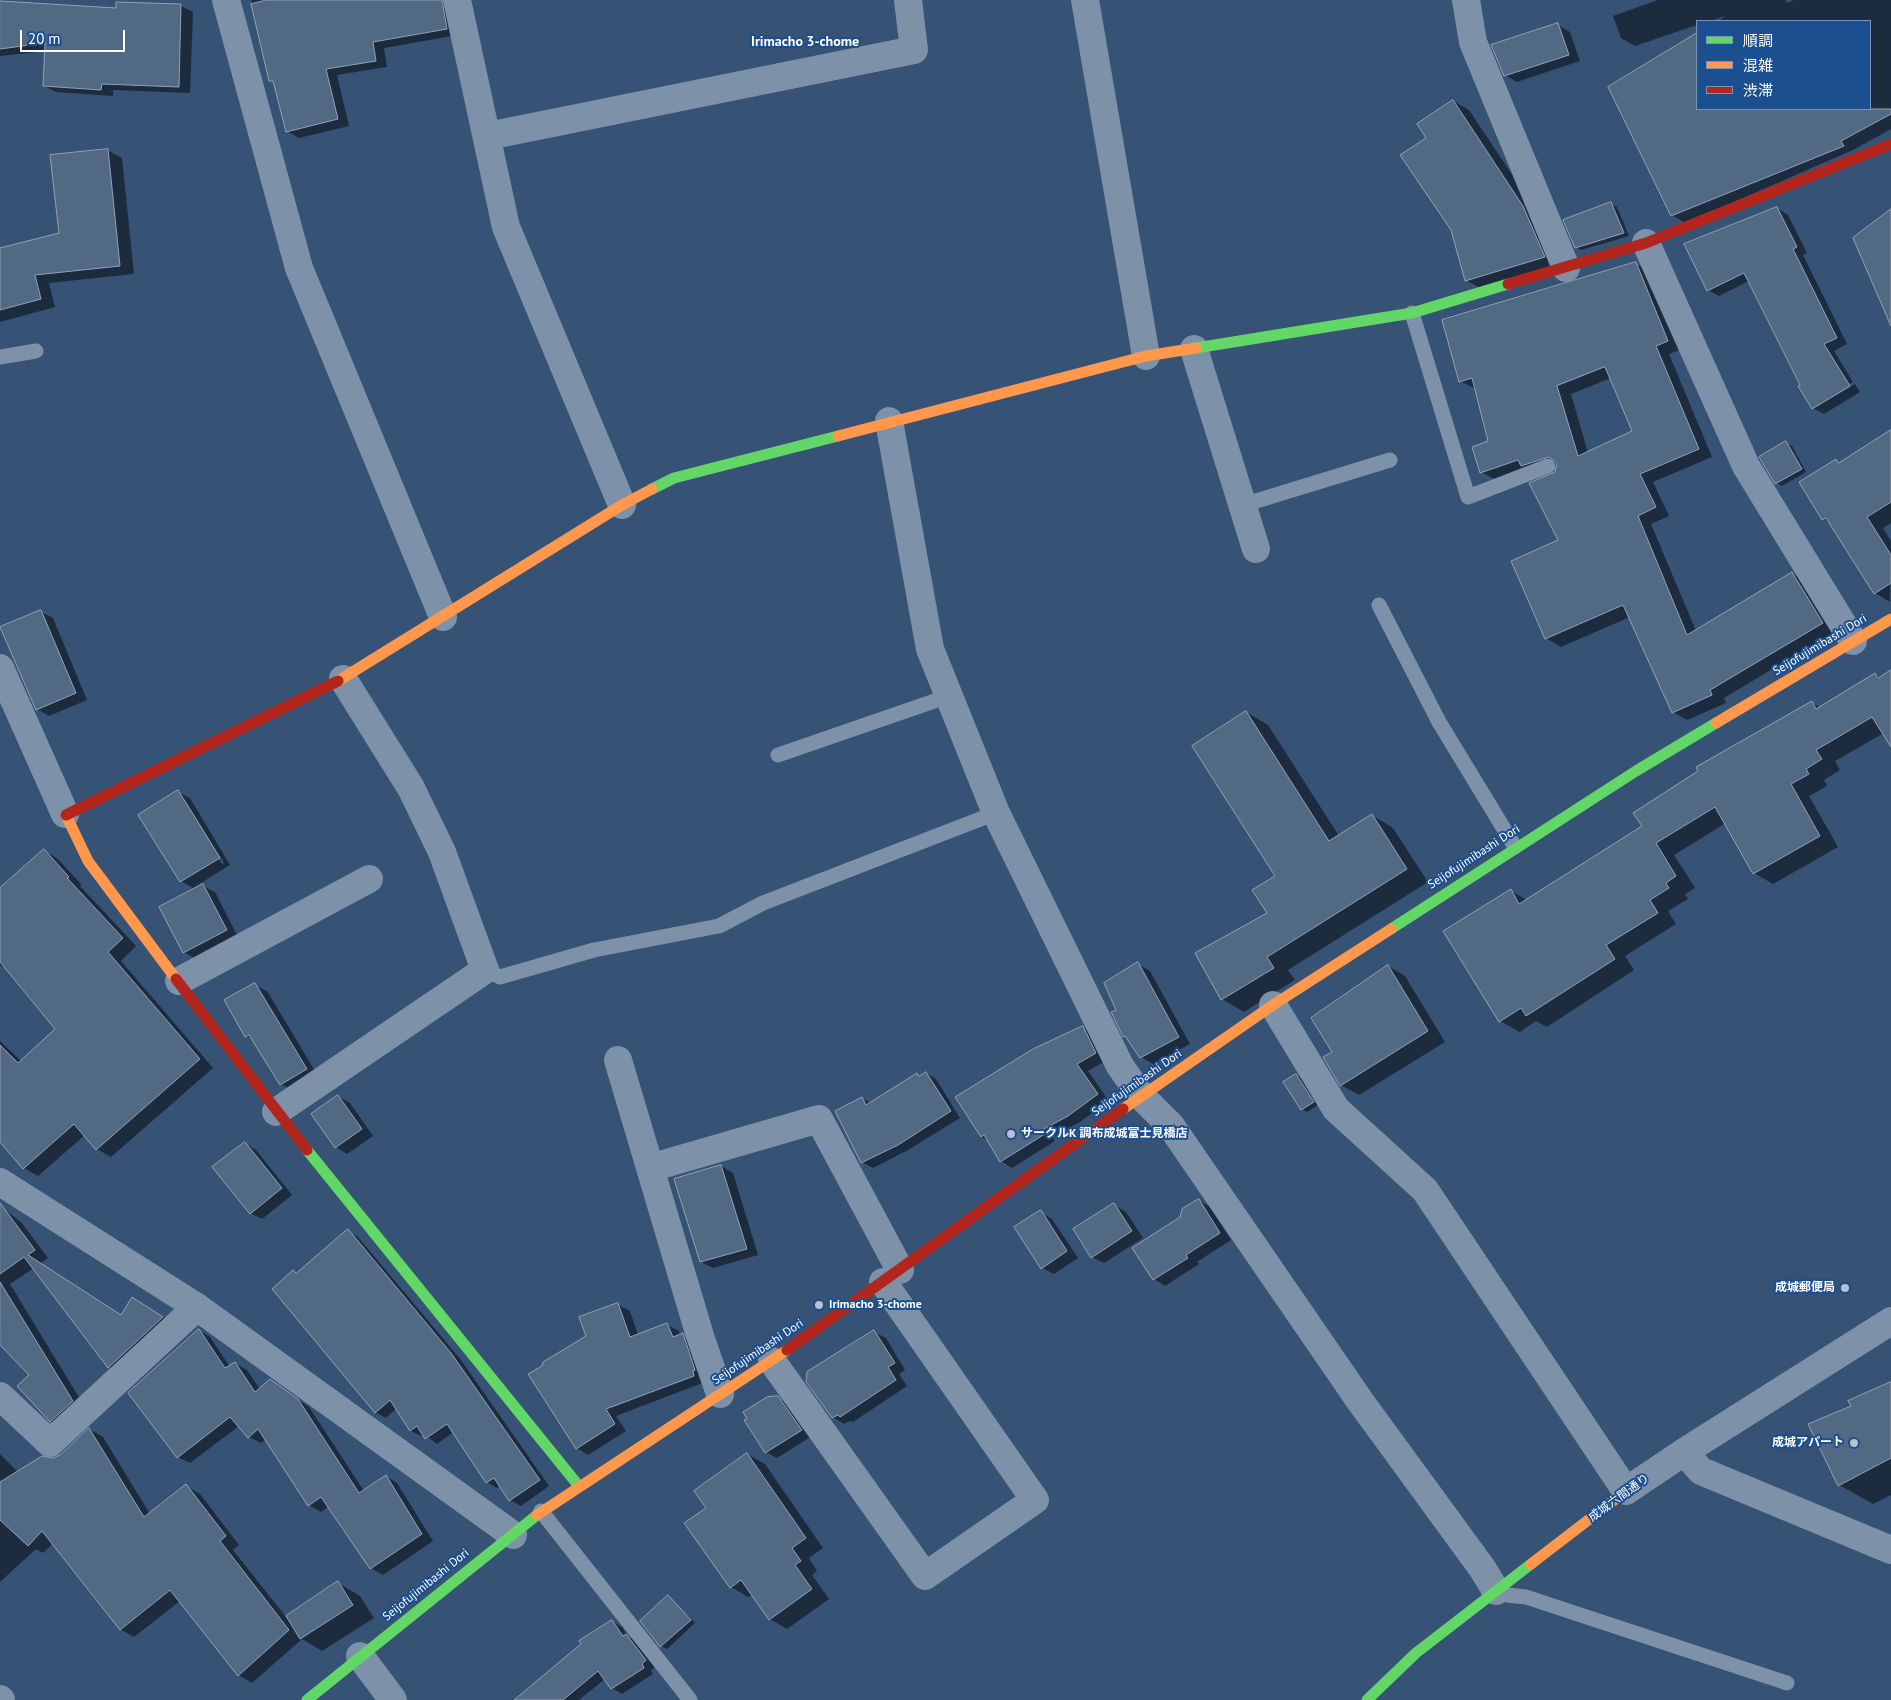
<!DOCTYPE html>
<meta charset="utf-8">
<style>
body{margin:0}
#map{position:relative;width:1891px;height:1700px;overflow:hidden;background:#365274;font-family:"PT Sans","Noto Sans JP",sans-serif}
canvas{display:block}
.legend{position:absolute;left:1696px;top:20px;width:175px;height:90px;box-sizing:border-box;background:#1b4f8f;border:1px solid #7695bc;margin:0;padding:6px 9px;list-style:none;font-size:15px;color:#fff}
.legend li{display:flex;align-items:center;gap:10px;height:25px}
.legend b{width:25px;border:1px solid #7695bc}
.scale{position:absolute;left:20px;top:30px;width:105px;height:22px;box-sizing:border-box;border:2px solid #fff;border-top:0;padding-left:6px;font-size:15px;line-height:18px;white-space:nowrap;color:#fff;-webkit-text-stroke:4px #1b4f8f;paint-order:stroke}
</style>
<div id="map">
<canvas width="1891" height="1700"></canvas>
<ul class="legend">
<li><b style="height:6px;background:#63d668"></b>順調</li>
<li><b style="height:6px;background:#ff974d"></b>混雑</li>
<li><b style="height:6px;background:#b3261e"></b>渋滞</li>
</ul>
<div class="scale">20 m</div>
</div>
<script>
const c = document.querySelector('canvas').getContext('2d');
c.lineJoin = 'round';
function fillPath(path, color) { c.fillStyle = color; c.fill(path, 'evenodd'); }
function strokePath(path, color, width, dash) { c.strokeStyle = color; c.lineWidth = width; c.lineCap = dash ? 'butt' : 'round'; c.setLineDash(dash || []); c.stroke(path); }
function write(font, color, halo, rows, align = 'center') {
  c.font = font + ' "PT Sans","Noto Sans JP",sans-serif'; c.lineWidth = 4; c.setLineDash([]); c.textBaseline = 'middle'; c.strokeStyle = halo; c.fillStyle = color; for (const [text, x, y, turn = 0] of rows) {
    c.save(); c.translate(x, y); c.rotate((+turn || 0) * Math.PI / 180); c.textAlign = isNaN(turn) ? turn : align; if (halo) c.strokeText(text, 0, 0); c.fillText(text, 0, 0); c.restore();
  }
}
fillPath(new Path2D(`
 M 251,0 L 455,0 L 458,35 L 384,48 L 387,67 L 337,75 L 349,126 L 299,138 L 287,131 L 275,83 L 270,81 Z
 M 1658,0 L 1786,0 L 1787,3 L 1794,0 L 1891,0 L 1891,129 L 1855,149 L 1686,223 L 1671,215 L 1609,88 L 1697,35 L 1697,109 L 1870,109 L 1870,21 L 1719,21 L 1725,16 L 1710,21 L 1697,21 L 1697,25 L 1635,46 L 1621,38 L 1613,16 Z
 M 0,4 L 117,9 L 181,6 L 193,12 L 190,93 L 113,90 L 113,96 L 56,92 L 44,86 L 46,51 L 0,56 Z
 M 1558,25 L 1570,32 L 1580,61 L 1517,82 L 1505,75 Z
 M 1453,101 L 1469,110 L 1537,212 L 1560,266 L 1482,289 L 1466,280 L 1427,139 Z
 M 107,150 L 122,158 L 134,274 L 49,283 L 55,307 L 0,322 L 0,250 L 61,234 Z
 M 1611,204 L 1617,207 L 1629,236 L 1581,250 L 1576,247 Z
 M 1777,208 L 1788,215 L 1807,253 L 1803,255 L 1847,344 L 1834,351 L 1853,382 L 1816,405 L 1816,407 L 1855,384 L 1860,392 L 1824,414 L 1813,408 L 1749,281 L 1719,296 L 1708,290 Z
 M 1636,264 L 1650,272 L 1682,349 L 1669,354 L 1712,457 L 1653,482 L 1669,516 L 1651,524 L 1696,631 L 1792,573 L 1807,582 L 1836,631 L 1724,698 L 1726,703 L 1687,720 L 1673,712 L 1630,617 L 1561,647 L 1546,638 L 1560,541 L 1557,467 L 1536,474 L 1496,480 L 1481,472 L 1490,442 L 1476,389 L 1460,381 ZM 1611,378 L 1634,431 L 1588,453 L 1571,394 Z
 M 1891,431 L 1891,523 L 1883,528 L 1891,541 L 1890,602 L 1875,593 L 1831,523 L 1823,519 L 1836,461 L 1840,463 Z
 M 1786,443 L 1792,446 L 1806,472 L 1782,486 L 1776,483 Z
 M 41,612 L 53,618 L 87,700 L 49,716 L 37,709 Z
 M 1891,671 L 1891,742 L 1884,733 L 1835,761 L 1840,770 L 1824,780 L 1827,786 L 1809,796 L 1838,847 L 1773,884 L 1754,873 L 1726,823 L 1674,855 L 1695,888 L 1685,894 L 1688,899 L 1668,911 L 1676,924 L 1625,956 L 1634,970 L 1547,1027 L 1536,1021 L 1520,1032 L 1500,1021 L 1511,891 L 1527,900 L 1643,827 L 1812,703 L 1821,708 L 1875,674 L 1881,678 Z
 M 1246,712 L 1268,725 L 1339,836 L 1372,815 L 1393,828 L 1428,882 L 1288,970 L 1295,980 L 1244,1012 L 1222,999 L 1269,913 L 1276,876 Z
 M 178,792 L 190,798 L 230,865 L 193,888 L 181,881 L 140,815 ZM 182,800 L 185,800 L 224,863 L 222,864 Z
 M 44,850 L 58,859 L 82,885 L 80,886 L 136,946 L 121,961 L 213,1068 L 111,1157 L 97,1149 L 85,1135 L 38,1176 L 24,1168 L 0,1140 L 0,1041 L 21,1061 L 57,1029 L 9,970 L 0,965 L 0,891 Z
 M 203,886 L 215,892 L 238,937 L 196,959 L 184,952 Z
 M 1138,964 L 1150,971 L 1190,1044 L 1153,1064 L 1141,1057 L 1129,1039 L 1124,1036 L 1117,1010 Z
 M 1388,966 L 1405,976 L 1445,1042 L 1359,1095 L 1341,1085 L 1333,1052 Z
 M 255,985 L 267,991 L 318,1076 L 293,1091 L 281,1084 L 255,1041 L 246,1036 Z
 M 1083,1027 L 1094,1034 L 1107,1060 L 1088,1071 L 1109,1101 L 1080,1122 L 1053,1137 L 1055,1141 L 1012,1168 L 1001,1161 L 989,1141 L 982,1137 Z
 M 926,1073 L 936,1079 L 960,1118 L 908,1150 L 873,1168 L 862,1162 L 862,1098 L 871,1103 L 917,1075 L 920,1076 Z
 M 1296,1075 L 1302,1078 L 1318,1105 L 1307,1112 L 1302,1109 Z
 M 338,1096 L 350,1103 L 373,1136 L 347,1154 L 336,1147 Z
 M 245,1143 L 256,1150 L 292,1195 L 262,1219 L 250,1213 Z
 M 721,1166 L 733,1173 L 758,1255 L 713,1268 L 701,1262 Z
 M 1199,1200 L 1210,1207 L 1231,1240 L 1197,1262 L 1199,1264 L 1165,1286 L 1154,1279 L 1182,1218 Z
 M 1114,1205 L 1126,1212 L 1143,1238 L 1104,1263 L 1092,1257 Z
 M 0,1206 L 21,1222 L 48,1258 L 40,1264 L 122,1316 L 147,1307 L 176,1326 L 123,1375 L 109,1367 L 34,1268 L 10,1284 L 86,1409 L 65,1429 L 51,1421 L 31,1375 L 0,1345 Z
 M 1041,1212 L 1052,1219 L 1078,1258 L 1054,1274 L 1042,1268 Z
 M 348,1231 L 358,1237 L 461,1360 L 549,1486 L 521,1506 L 510,1500 L 501,1486 L 497,1488 L 487,1482 L 454,1432 L 437,1444 L 424,1434 L 421,1436 L 411,1431 L 397,1408 L 386,1418 L 375,1412 L 293,1271 L 297,1273 Z
 M 618,1305 L 630,1311 L 638,1335 L 667,1325 L 679,1331 L 680,1336 L 694,1341 L 705,1382 L 616,1416 L 626,1431 L 588,1455 L 577,1448 L 587,1336 Z
 M 199,1330 L 210,1337 L 230,1367 L 235,1363 L 247,1370 L 260,1389 L 270,1380 L 309,1407 L 364,1491 L 386,1476 L 397,1483 L 433,1541 L 383,1575 L 371,1568 L 329,1506 L 321,1512 L 309,1505 L 266,1439 L 261,1443 L 249,1437 L 239,1426 L 190,1463 L 178,1457 Z
 M 874,1332 L 886,1338 L 905,1370 L 899,1374 L 907,1386 L 853,1422 L 850,1421 L 844,1424 L 833,1417 Z
 M 1891,1383 L 1891,1495 L 1873,1504 L 1839,1485 L 1853,1407 Z
 M 777,1397 L 789,1404 L 812,1436 L 777,1458 L 766,1452 Z
 M 89,1429 L 103,1437 L 150,1514 L 186,1486 L 200,1494 L 239,1545 L 233,1550 L 286,1617 L 338,1583 L 360,1596 L 374,1618 L 322,1651 L 302,1639 L 252,1683 L 238,1675 L 180,1601 L 134,1637 L 120,1629 L 53,1543 L 43,1553 L 36,1549 L 0,1582 L 0,1454 L 18,1472 L 61,1456 Z
 M 747,1454 L 765,1464 L 823,1548 L 809,1558 L 817,1571 L 812,1575 L 829,1599 L 787,1629 L 770,1619 L 753,1594 L 748,1597 L 731,1587 L 707,1508 Z
 M 669,1597 L 695,1623 L 667,1649 L 661,1646 L 641,1621 Z
 M 612,1621 L 622,1627 L 628,1637 L 636,1641 L 656,1666 L 651,1670 L 653,1674 L 622,1694 L 612,1688 L 605,1679 L 579,1700 L 516,1700 Z`), '#0007');
const building = new Path2D(`
 M 267,0 L 442,0 L 447,29 L 373,42 L 376,61 L 326,69 L 338,119 L 286,132 L 273,81 L 269,81 L 251,4 Z
 M 0,1 L 116,8 L 116,2 L 181,4 L 179,87 L 102,84 L 101,90 L 43,86 L 45,43 L 0,49 Z
 M 1558,23 L 1569,55 L 1504,76 L 1491,45 Z
 M 1697,33 L 1697,109 L 1891,109 L 1891,114 L 1841,141 L 1844,146 L 1671,216 L 1608,87 Z
 M 1453,100 L 1523,206 L 1545,257 L 1465,281 L 1451,230 L 1400,155 L 1426,138 L 1417,124 Z
 M 108,149 L 120,266 L 35,275 L 41,299 L 0,310 L 0,248 L 59,233 L 50,155 Z
 M 1611,202 L 1624,233 L 1575,248 L 1563,220 Z
 M 1777,207 L 1797,247 L 1793,249 L 1837,338 L 1824,344 L 1850,386 L 1812,409 L 1798,386 L 1800,385 L 1744,273 L 1707,291 L 1684,244 Z
 M 1891,209 L 1891,326 L 1853,238 Z
 M 1636,262 L 1668,341 L 1656,346 L 1699,449 L 1640,474 L 1656,507 L 1638,516 L 1687,635 L 1792,572 L 1823,623 L 1710,690 L 1712,695 L 1672,713 L 1623,605 L 1545,639 L 1511,561 L 1558,540 L 1529,483 L 1555,472 L 1557,463 L 1549,457 L 1521,466 L 1518,460 L 1480,473 L 1472,447 L 1488,441 L 1472,378 L 1459,382 L 1442,320 ZM 1605,367 L 1632,431 L 1578,456 L 1557,386 Z
 M 1891,430 L 1891,502 L 1867,517 L 1891,555 L 1891,583 L 1874,594 L 1826,518 L 1822,520 L 1799,482 L 1836,459 L 1838,463 Z
 M 1786,441 L 1802,469 L 1775,484 L 1759,457 Z
 M 41,610 L 76,693 L 36,710 L 0,627 Z
 M 1891,670 L 1891,747 L 1872,717 L 1816,750 L 1822,759 L 1806,769 L 1809,774 L 1791,784 L 1820,836 L 1753,874 L 1715,807 L 1656,843 L 1676,876 L 1666,883 L 1669,888 L 1650,900 L 1658,913 L 1606,945 L 1615,959 L 1526,1016 L 1521,1008 L 1499,1022 L 1443,931 L 1511,889 L 1519,904 L 1642,826 L 1633,813 L 1698,771 L 1696,767 L 1812,701 L 1816,709 L 1875,673 L 1878,678 Z
 M 1246,711 L 1329,841 L 1372,814 L 1407,869 L 1267,957 L 1274,968 L 1221,1000 L 1195,953 L 1267,913 L 1252,890 L 1275,876 L 1192,746 Z
 M 178,790 L 220,858 L 180,882 L 138,815 Z
 M 44,849 L 69,877 L 67,878 L 123,938 L 108,952 L 200,1059 L 96,1150 L 74,1124 L 23,1169 L 0,1142 L 0,1045 L 18,1063 L 55,1029 L 0,962 L 0,888 Z
 M 203,884 L 227,930 L 183,953 L 159,907 Z
 M 1138,962 L 1179,1037 L 1140,1058 L 1125,1036 L 1123,1037 L 1111,1012 L 1116,1010 L 1104,983 Z
 M 1388,965 L 1428,1031 L 1340,1086 L 1323,1057 L 1332,1052 L 1311,1018 Z
 M 255,983 L 307,1069 L 280,1085 L 249,1035 L 245,1037 L 224,1000 Z
 M 1083,1026 L 1096,1053 L 1077,1064 L 1098,1094 L 1068,1116 L 1042,1130 L 1045,1134 L 1000,1162 L 984,1135 L 981,1137 L 955,1097 L 1033,1049 Z
 M 926,1072 L 951,1111 L 898,1145 L 861,1163 L 835,1111 L 862,1097 L 866,1105 L 917,1073 L 919,1076 Z
 M 1296,1074 L 1314,1102 L 1301,1110 L 1283,1082 Z
 M 338,1095 L 362,1129 L 335,1148 L 311,1114 Z
 M 245,1142 L 282,1188 L 250,1214 L 212,1167 Z
 M 721,1165 L 747,1249 L 700,1262 L 674,1179 Z
 M 1199,1199 L 1220,1233 L 1186,1255 L 1188,1258 L 1153,1280 L 1132,1248 L 1180,1217 L 1182,1209 Z
 M 0,1203 L 35,1250 L 28,1255 L 121,1315 L 132,1297 L 163,1317 L 108,1368 L 24,1257 L 0,1274 Z
 M 1114,1203 L 1132,1231 L 1091,1258 L 1073,1229 Z
 M 1041,1210 L 1067,1251 L 1041,1269 L 1014,1227 Z
 M 348,1229 L 451,1353 L 540,1480 L 509,1501 L 494,1478 L 486,1483 L 447,1424 L 425,1439 L 417,1426 L 410,1431 L 390,1400 L 375,1413 L 272,1289 L 293,1270 L 296,1273 Z
 M 0,1282 L 73,1401 L 50,1422 L 17,1386 L 29,1375 L 0,1345 Z
 M 618,1303 L 630,1337 L 667,1323 L 673,1337 L 683,1333 L 695,1370 L 693,1371 L 694,1376 L 606,1409 L 615,1424 L 576,1449 L 528,1374 L 542,1366 L 543,1362 L 586,1336 L 579,1317 Z
 M 199,1329 L 225,1368 L 235,1362 L 255,1392 L 270,1379 L 298,1399 L 359,1493 L 386,1475 L 422,1534 L 370,1569 L 321,1497 L 308,1506 L 258,1429 L 248,1438 L 230,1417 L 177,1458 L 128,1393 Z
 M 874,1330 L 895,1363 L 888,1367 L 896,1380 L 840,1417 L 838,1415 L 832,1418 L 806,1382 L 807,1372 Z
 M 1891,1382 L 1891,1458 L 1838,1486 L 1808,1424 L 1851,1406 L 1848,1401 Z
 M 778,1396 L 802,1430 L 765,1453 L 744,1420 L 747,1419 L 743,1412 L 767,1397 Z
 M 89,1428 L 144,1517 L 186,1484 L 226,1536 L 220,1541 L 289,1630 L 238,1676 L 170,1590 L 120,1630 L 42,1531 L 28,1546 L 0,1520 L 0,1482 L 42,1456 L 53,1458 L 60,1455 Z
 M 747,1453 L 806,1538 L 792,1548 L 801,1561 L 795,1565 L 812,1589 L 769,1620 L 741,1580 L 730,1588 L 684,1523 L 706,1508 L 694,1491 Z
 M 338,1581 L 353,1605 L 300,1639 L 286,1616 Z
 M 668,1595 L 691,1620 L 660,1647 L 640,1621 Z
 M 612,1620 L 623,1636 L 626,1634 L 646,1660 L 642,1664 L 644,1668 L 611,1689 L 598,1671 L 563,1700 L 514,1700 L 581,1644 L 579,1641 Z`);
fillPath(building, '#526984');
strokePath(building, '#92a2b6', 1);
strokePath(new Path2D(`
 M 1412,313 L 1468,497 L 1548,466
 M 0,357 L 36,351
 M 1243,505 L 1390,460
 M 1379,605 L 1439,722 L 1515,847
 M 778,755 L 949,696
 M 485,970 L 500,977 L 594,950 L 719,926 L 763,903 L 996,813
 M 541,1511 L 690,1700
 M 1496,1591 L 1507,1595 L 1526,1597 L 1787,1683`), '#7d92a8', 15);
strokePath(new Path2D(`
 M 226,0 L 299,268 L 443,617
 M 457,0 L 506,227 L 622,505
 M 1085,0 L 1146,356
 M 1466,0 L 1473,42 L 1566,268
 M 488,136 L 914,50 L 908,0
 M 1646,243 L 1746,466 L 1853,641
 M 1194,349 L 1256,549
 M 889,421 L 930,649 L 996,813 L 1120,1066 L 1142,1097 L 1171,1126 L 1360,1401 L 1482,1568 L 1496,1591
 M 0,668 L 65,814
 M 179,981 L 369,879
 M 1273,1005 L 1336,1109 L 1425,1190 L 1626,1491 L 1684,1452 L 1891,1321
 M 618,1060 L 700,1336 L 720,1394
 M 276,1112 L 485,970 L 442,852 L 411,788 L 343,679
 M 650,1168 L 819,1119 L 900,1270
 M 0,1182 L 197,1307 L 513,1535
 M 772,1361 L 925,1576 L 1035,1500 L 883,1282
 M 0,1396 L 50,1443 L 197,1307
 M 1684,1452 L 1701,1471 L 1891,1550
 M 360,1656 L 393,1700
 M 0,1699 L 1,1700`), '#7d92a8', 28);
strokePath(new Path2D(`
 M 1196,348 L 1412,313 L 1508,284
 M 652,489 L 674,478 L 838,436
 M 1391,929 L 1636,771 L 1716,723
 M 307,1150 L 578,1485
 M 307,1700 L 537,1515
 M 1367,1700 L 1416,1653 L 1531,1564`), '#63d668', 11);
strokePath(new Path2D(`
 M 838,436 L 1146,356 L 1196,348
 M 338,681 L 622,505 L 652,489
 M 1716,723 L 1891,619
 M 66,815 L 88,861 L 176,979
 M 1123,1109 L 1273,1005 L 1391,929
 M 537,1515 L 787,1350
 M 1531,1564 L 1626,1491`), '#ff974d', 11);
strokePath(new Path2D(`
 M 1508,284 L 1646,243 L 1891,144
 M 66,815 L 338,681
 M 176,979 L 307,1150
 M 787,1350 L 1123,1109`), '#b3261e', 11);
for (const [x, y, r, color] of [
 [1011,1134,5,"#b9c2ce"],
 [1845,1288,5,"#b9c2ce"],
 [819,1305,5,"#b9c2ce"],
 [1854,1443,5,"#b9c2ce"]
]) { const dot = new Path2D(); dot.arc(x, y, r, 0, 2 * Math.PI); c.fillStyle = color; c.fill(dot); strokePath(dot, '#1b4f8f', 2); }
write('12px', '#fff', '#1b4f8f', [
 ["Seijofujimibashi Dori",1820,645,-31],
 ["Seijofujimibashi Dori",1474,857,-33],
 ["Seijofujimibashi Dori",1137,1083,-35],
 ["Seijofujimibashi Dori",758,1352,-34],
 ["成城六間通り",1619,1498,-36],
 ["Seijofujimibashi Dori",426,1585,-39]
]);
write('bold 12px', '#fff', '#1b4f8f', [
 ["サークルK 調布成城富士見橋店",1021,1134],
 ["成城郵便局",1835,1288,"right"],
 ["Irimacho 3-chome",829,1305],
 ["成城アパート",1844,1443,"right"]
], 'left');
write('bold 14px', '#fff', '#1b4f8f', [
 ["Irimacho 3-chome",805,42]
]);
</script>
